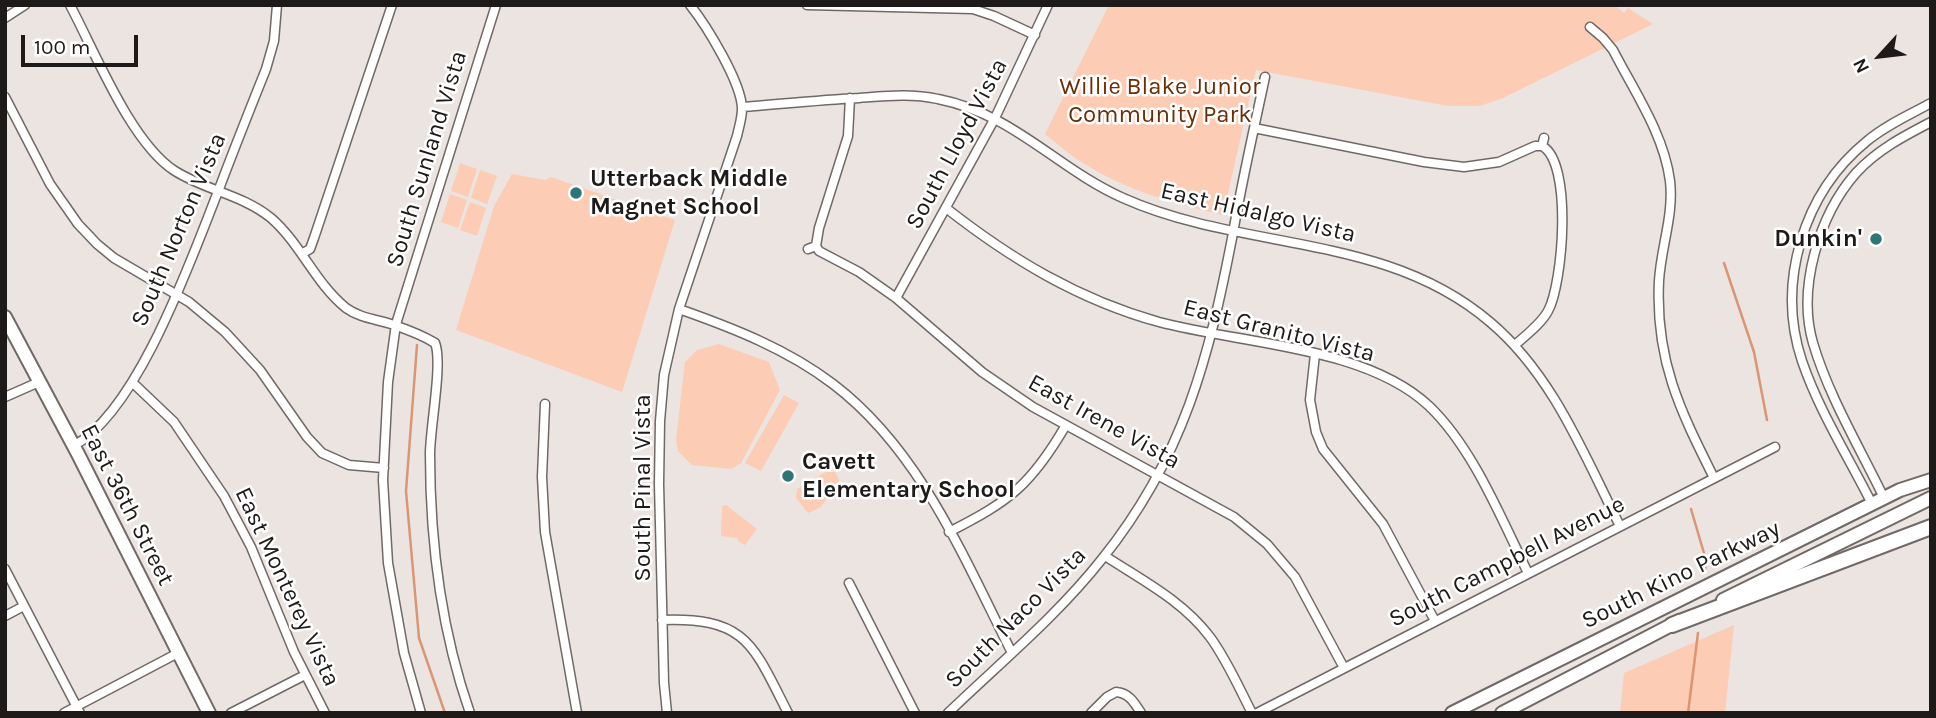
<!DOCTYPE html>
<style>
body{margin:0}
#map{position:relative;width:1936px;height:718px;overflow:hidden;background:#ece4e0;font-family:Karla,sans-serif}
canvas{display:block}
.frame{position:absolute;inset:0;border:7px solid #1d1a19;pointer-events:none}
.north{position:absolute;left:1845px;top:21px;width:70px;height:70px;-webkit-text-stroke:5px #fff;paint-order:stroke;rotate:243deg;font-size:19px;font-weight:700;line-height:28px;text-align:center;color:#1d1a19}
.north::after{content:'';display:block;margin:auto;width:24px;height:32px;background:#1d1a19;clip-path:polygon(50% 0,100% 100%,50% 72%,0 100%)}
.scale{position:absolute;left:21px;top:35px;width:117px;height:32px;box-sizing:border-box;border:4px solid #1d1a19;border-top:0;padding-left:9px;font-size:21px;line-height:24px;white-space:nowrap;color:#1d1a19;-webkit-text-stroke:5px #fff;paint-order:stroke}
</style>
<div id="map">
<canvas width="1936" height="718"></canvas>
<div class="frame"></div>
<div class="north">N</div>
<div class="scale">100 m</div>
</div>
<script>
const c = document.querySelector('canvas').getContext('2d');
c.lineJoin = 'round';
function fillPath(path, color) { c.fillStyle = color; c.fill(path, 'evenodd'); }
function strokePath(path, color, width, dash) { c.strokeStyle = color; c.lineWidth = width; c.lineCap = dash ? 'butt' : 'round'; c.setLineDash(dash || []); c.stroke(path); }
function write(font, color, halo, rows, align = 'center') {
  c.font = font + ' Karla,sans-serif'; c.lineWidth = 5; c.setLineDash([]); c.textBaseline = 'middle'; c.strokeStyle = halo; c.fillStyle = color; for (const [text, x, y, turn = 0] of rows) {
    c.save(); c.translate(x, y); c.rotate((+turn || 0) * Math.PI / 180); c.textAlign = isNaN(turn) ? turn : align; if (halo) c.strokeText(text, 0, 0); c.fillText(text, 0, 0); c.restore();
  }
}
fillPath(new Path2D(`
 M 1109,5 L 1614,5 L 1624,13 L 1628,8 L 1653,24 L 1501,99 L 1479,106 L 1448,106 L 1256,70 L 1223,215 C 1173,204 1123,189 1080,161 C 1068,154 1057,143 1045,134 Z
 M 460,163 L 477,169 L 468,197 L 451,191 Z
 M 480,170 L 497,176 L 487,204 L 471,198 Z
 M 512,174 L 545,180 L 551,177 L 675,220 L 622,392 L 456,330 L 494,206 Z
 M 450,194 L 467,200 L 458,228 L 441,222 Z
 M 470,202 L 486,208 L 477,236 L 460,230 Z
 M 719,344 L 769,362 L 780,390 L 741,463 L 731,469 L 692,465 L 678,451 L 676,440 L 685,362 L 697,350 Z
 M 784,395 L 799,403 L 761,471 L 745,463 Z
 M 826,472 L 835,472 L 839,480 L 821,507 L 808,513 L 796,498 L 797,489 Z
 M 726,505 L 757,529 L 745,545 L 739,542 L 737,538 L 721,536 L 722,506 Z
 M 1734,625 L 1725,713 L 1620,713 L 1624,673 Z`), '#fcccb5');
strokePath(new Path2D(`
 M 1724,263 L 1754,352 L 1767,420
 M 417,345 L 406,491 L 419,638 L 445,713
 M 1691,509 L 1706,560 L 1705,570
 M 1688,713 L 1698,633`), '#da9674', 2.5);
const minor = new Path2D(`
 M 70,5 C 95,52 131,143 175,171 C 205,190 243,195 271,218 C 301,244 315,283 346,308 C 360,318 375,319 391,324 C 406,329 422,335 435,343 C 443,362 430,428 430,454 C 430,542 441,630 470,713
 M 807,5 L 973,9 L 994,16 L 1035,35
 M 5,18 L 25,5
 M 1590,27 L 1603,38 L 1613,50 C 1634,91 1664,134 1670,181 C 1674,215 1661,247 1659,281 C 1655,360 1680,410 1714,478
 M 5,97 L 50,184 L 78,224 L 97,244 L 114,258 L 189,302 L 225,332 L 260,370 L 307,437 L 322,453 L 349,465 L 384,468
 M 742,107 C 781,104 820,100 859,98 C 885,96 911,93 938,99 C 1014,114 1056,168 1123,198 C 1244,252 1385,232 1490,322 C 1553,375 1584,455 1620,526
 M 1254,128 L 1424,162 L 1464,167 L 1499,162 L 1535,146 L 1542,146 L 1544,138
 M 946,208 C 1011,259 1079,300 1159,322 C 1241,344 1365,346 1429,406 C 1473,448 1501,518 1528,573
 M 816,246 L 819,228 L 848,136 L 850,98
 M 808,249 L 816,246 L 819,251 L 859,272 L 896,298 L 982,372 L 1033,407 L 1234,517 L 1267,544 L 1295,577 L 1344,668
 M 303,253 L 310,249 L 314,238 L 392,5
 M 896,298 L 995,118 L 1048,5
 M 679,309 C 733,328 787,349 833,384 C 920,450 964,558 1012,653
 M 1515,345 C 1526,335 1541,324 1548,311 C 1563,284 1573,162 1542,146
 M 1315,354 L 1310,400 L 1316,432 L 1323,449 L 1383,524 L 1435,621
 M 133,383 L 174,422 L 224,496 L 251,547 L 294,652 L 325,713
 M 5,397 L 39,382
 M 545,404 L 542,477 L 545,532 L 577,713
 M 73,446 C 138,412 192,257 219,189 C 234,149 250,109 266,69 L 274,41 L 277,5
 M 1884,498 C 1860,448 1829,397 1813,343 C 1797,288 1819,215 1856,173 C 1877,150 1904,136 1931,122
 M 1872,504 C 1849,458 1819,411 1802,361 C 1776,283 1803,193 1867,141 C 1886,125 1909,115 1931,103
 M 949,532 C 1010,501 1031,485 1066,425
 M 1105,556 C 1142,580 1183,601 1210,637 C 1227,660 1239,688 1252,713
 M 5,569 L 80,713
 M 849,583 L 915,713
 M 5,616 L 24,606
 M 662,620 C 747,617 753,645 788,713
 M 64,713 L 178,653
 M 231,713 L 305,675
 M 421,713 L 404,653 L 388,563 L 383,480 L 388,382 L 396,324 L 496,5
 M 667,713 L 664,683 L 659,484 L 660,421 L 664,375 L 679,309 L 737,136 C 739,127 742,118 742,109 C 742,83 706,25 690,5
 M 948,713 C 1001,662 1057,616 1102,559 C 1184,457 1209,358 1233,233 C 1242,181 1254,129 1265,77
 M 1091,713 L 1107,697 L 1116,692 C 1129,693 1134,702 1141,713
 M 1257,713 L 1775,447`);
const secondary = new Path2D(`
 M 5,317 L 78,454 L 209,713`);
const primary = new Path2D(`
 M 1723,600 L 1931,498
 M 1452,713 L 1900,490 L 1931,480
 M 1502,713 L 1679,621`);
const motorway = new Path2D(`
 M 1672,625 L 1931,527`);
strokePath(minor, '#706966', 11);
strokePath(secondary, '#706966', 16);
strokePath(primary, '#706966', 16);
strokePath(motorway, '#706966', 18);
strokePath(minor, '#fff', 8);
strokePath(secondary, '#fff', 12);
strokePath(primary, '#fff', 12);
strokePath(motorway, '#fff', 14);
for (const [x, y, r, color] of [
 [576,193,7,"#2d7678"],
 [1876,239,7,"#2d7678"],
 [788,476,7,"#2d7678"]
]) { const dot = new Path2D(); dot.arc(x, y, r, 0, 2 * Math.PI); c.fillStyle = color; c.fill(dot); strokePath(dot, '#fff', 2.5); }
write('24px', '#6c2e07', '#fff', [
 ["Willie Blake Junior",1160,87],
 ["Community Park",1160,115]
]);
write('24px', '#1d1a19', '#fff', [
 ["South Lloyd Vista",957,144,-62],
 ["South Sunland Vista",427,159,-73],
 ["East Hidalgo Vista",1258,213,13],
 ["South Norton Vista",179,230,-67],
 ["East Granito Vista",1279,331,14],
 ["East Irene Vista",1104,422,29],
 ["South Pinal Vista",643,488,-90],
 ["East 36th Street",127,505,63],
 ["South Campbell Avenue",1507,562,-27],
 ["South Kino Parkway",1681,575,-26],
 ["East Monterey Vista",287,587,65],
 ["South Naco Vista",1016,618,-45]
]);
write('bold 24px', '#1d1a19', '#fff', [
 ["Utterback Middle",590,179],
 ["Magnet School",590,207],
 ["Dunkin'",1862,239,"right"],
 ["Cavett",802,462],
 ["Elementary School",802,490]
], 'left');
</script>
